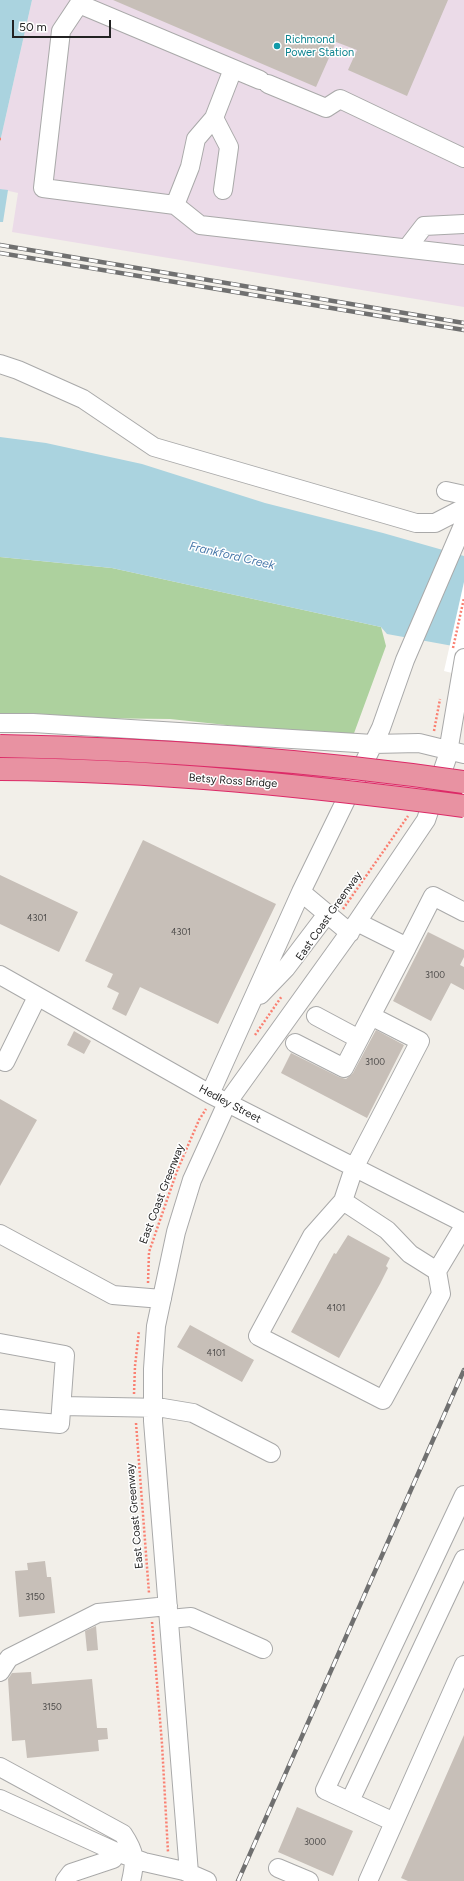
<!DOCTYPE html>
<style>
body{margin:0}
#map{position:relative;width:464px;height:1881px;overflow:hidden;background:#f2efe9;font-family:Figtree,sans-serif}
canvas{display:block}
.scale{position:absolute;left:12px;top:20px;width:99px;height:18px;box-sizing:border-box;border:2px solid #222;border-top:0;padding-left:5px;font-size:12px;line-height:14px;white-space:nowrap;color:#222;-webkit-text-stroke:3px #fff;paint-order:stroke}
</style>
<div id="map">
<canvas width="464" height="1881"></canvas>
<div class="scale">50 m</div>
</div>
<script>
const c = document.querySelector('canvas').getContext('2d');
c.lineJoin = 'round';
function fillPath(path, color) { c.fillStyle = color; c.fill(path, 'evenodd'); }
function strokePath(path, color, width, dash) { c.strokeStyle = color; c.lineWidth = width; c.lineCap = dash ? 'butt' : 'round'; c.setLineDash(dash || []); c.stroke(path); }
function write(font, color, halo, rows, align = 'center') {
  c.font = font + ' Figtree,sans-serif'; c.lineWidth = 3; c.setLineDash([]); c.textBaseline = 'middle'; c.strokeStyle = halo; c.fillStyle = color; for (const [text, x, y, turn = 0] of rows) {
    c.save(); c.translate(x, y); c.rotate((+turn || 0) * Math.PI / 180); c.textAlign = isNaN(turn) ? turn : align; if (halo) c.strokeText(text, 0, 0); c.fillText(text, 0, 0); c.restore();
  }
}
fillPath(new Path2D(`
 M 32,0 L 464,0 L 464,307 L 12,232 L 18,193 L 0,189 L 0,142 Z`), '#ebdbe8');
fillPath(new Path2D(`
 M 0,557 L 112,568 L 381,627 L 386,646 L 353,736 L 320,735 L 170,719 L 0,717 Z`), '#add19e');
fillPath(new Path2D(`
 M 0,0 L 32,0 L 0,142 Z
 M 0,189 L 8,190 L 3,222 L 0,222 Z
 M 0,437 L 46,443 L 142,464 L 265,503 L 383,533 L 464,556 L 464,648 L 387,634 L 381,627 L 112,568 L 0,557 Z`), '#aad3df');
fillPath(new Path2D(`
 M 464,582 L 464,676 L 444,671 Z`), '#fff');
fillPath(new Path2D(`
 M 113,0 L 448,0 L 407,96 L 348,70 L 357,50 L 336,42 L 316,87 Z
 M 143,840 L 276,904 L 218,1024 L 140,987 L 126,1016 L 112,1009 L 119,993 L 107,987 L 113,974 L 85,961 Z
 M 0,875 L 78,912 L 59,952 L 0,924 Z
 M 428,932 L 464,950 L 464,957 L 460,965 L 464,967 L 464,990 L 451,983 L 431,1021 L 393,1001 Z
 M 376,1030 L 404,1045 L 367,1118 L 281,1073 L 291,1053 L 339,1077 L 346,1079 L 353,1073 Z
 M 74,1031 L 91,1041 L 84,1054 L 67,1045 Z
 M 0,1099 L 37,1120 L 0,1186 Z
 M 348,1235 L 390,1258 L 386,1266 L 388,1268 L 380,1284 L 339,1358 L 291,1332 L 334,1253 L 336,1254 Z
 M 190,1325 L 254,1360 L 242,1382 L 177,1347 Z
 M 45,1561 L 47,1577 L 51,1577 L 55,1613 L 19,1617 L 15,1571 L 28,1570 L 27,1563 Z
 M 96,1626 L 98,1650 L 87,1651 L 85,1631 Z
 M 31,1672 L 32,1684 L 92,1679 L 97,1728 L 107,1728 L 108,1739 L 98,1740 L 99,1751 L 27,1758 L 25,1740 L 12,1741 L 8,1679 L 12,1673 Z
 M 464,1735 L 464,1881 L 408,1881 L 401,1878 Z
 M 297,1807 L 353,1831 L 333,1876 L 278,1852 Z`), '#c7bfb8');
const minor = new Path2D(`
 M 260,80 L 79,4 L 61,31 L 43,188 L 175,205 L 200,225 L 464,255
 M 268,84 L 326,108 L 340,99 L 464,158
 M 214,118 L 229,147 L 223,190
 M 175,205 L 190,167 L 196,139 L 214,118 L 233,69
 M 407,248 L 424,226 L 464,224
 M 0,364 L 18,370 L 83,399 L 154,447 L 416,523 L 435,523 L 464,508
 M 446,491 L 464,495
 M 0,723 L 33,723 L 373,744 L 419,743 L 464,754
 M 301,892 L 350,933
 M 357,922 L 407,947 L 371,1016
 M 407,947 L 433,896 L 464,912
 M 0,975 L 210,1094 L 464,1223
 M 260,995 L 286,968 L 327,914
 M 316,1016 L 359,1039
 M 295,1043 L 344,1068 L 371,1016 L 420,1041 L 354,1168 L 343,1201 L 387,1230 L 410,1254 L 437,1271 L 464,1226
 M 5,1062 L 37,997
 M 210,1094 L 301,892 L 381,728 L 405,660 L 464,523
 M 343,1201 L 312,1236 L 258,1336 L 383,1400 L 441,1294 L 437,1271
 M 0,1234 L 113,1295 L 162,1299
 M 0,1343 L 65,1355 L 60,1424 L 0,1419
 M 62,1406 L 163,1408 L 193,1413 L 271,1453
 M 169,1619 L 191,1617 L 263,1649
 M 0,1672 L 9,1658 L 98,1613 L 168,1606
 M 0,1767 L 123,1834 C 135,1852 136,1860 131,1881
 M 0,1799 L 114,1851
 M 350,1801 L 464,1559
 M 394,1822 L 325,1790 L 464,1495
 M 278,1868 L 309,1881
 M 189,1873 L 153,1421 L 153,1369 L 156,1326 L 176,1232 L 192,1180 L 227,1103 L 357,922 L 426,820 L 447,758 L 464,658
 M 65,1881 L 71,1873 L 113,1859 L 114,1851 L 144,1862 L 184,1871 L 207,1881
 M 368,1881 L 464,1665`);
strokePath(minor, '#a9a9a9', 20);
strokePath(new Path2D(`
 M 0,139 L 1,139
 M 453,648 L 464,598
 M 434,731 L 440,699
 M 343,909 L 408,816
 M 255,1035 L 282,996
 M 148,1283 L 149,1252 L 177,1171 L 199,1120 L 206,1109
 M 134,1394 L 135,1366 L 139,1331
 M 136,1423 L 149,1593
 M 152,1622 L 162,1744 L 168,1852`), '#fa8072', 2.5, [2, 2]);
strokePath(minor, '#fff', 18);
const rail = new Path2D(`
 M 0,245 L 464,323
 M 0,253 L 464,330
 M 238,1881 L 464,1370`);
strokePath(rail, '#707070', 4.5);
strokePath(rail, '#fff', 3, [9]);
const highwayBridge = new Path2D(`
 M 0,746 C 155,749 311,760 464,782
 M 0,769 C 155,770 310,786 464,806`);
strokePath(highwayBridge, '#dc2a67', 24, []);
strokePath(highwayBridge, '#e892a2', 22);
for (const [x, y, r, color] of [
 [277,46,4,"#0f9aa8"]
]) { const dot = new Path2D(); dot.arc(x, y, r, 0, 2 * Math.PI); c.fillStyle = color; c.fill(dot); strokePath(dot, '#fff', 1.5); }
write('9px', '#4b4948', null, [
 ["4301",37,918],
 ["4301",181,932],
 ["3100",435,975],
 ["3100",375,1062],
 ["4101",336,1308],
 ["4101",216,1353],
 ["3150",35,1597],
 ["3150",52,1707],
 ["3000",315,1842]
]);
write('11px', '#0d838f', '#fff', [
 ["Richmond",285,40],
 ["Power Station",285,53]
], 'left');
write('11px', '#222', '#fff', [
 ["Betsy Ross Bridge",233,781,4],
 ["East Coast Greenway",329,916,-55],
 ["Hedley Street",230,1104,28],
 ["East Coast Greenway",162,1194,-69],
 ["East Coast Greenway",135,1516,-95]
]);
write('italic 12px', '#4a7aab', '#fff', [
 ["Frankford Creek",232,556,13]
]);
</script>
